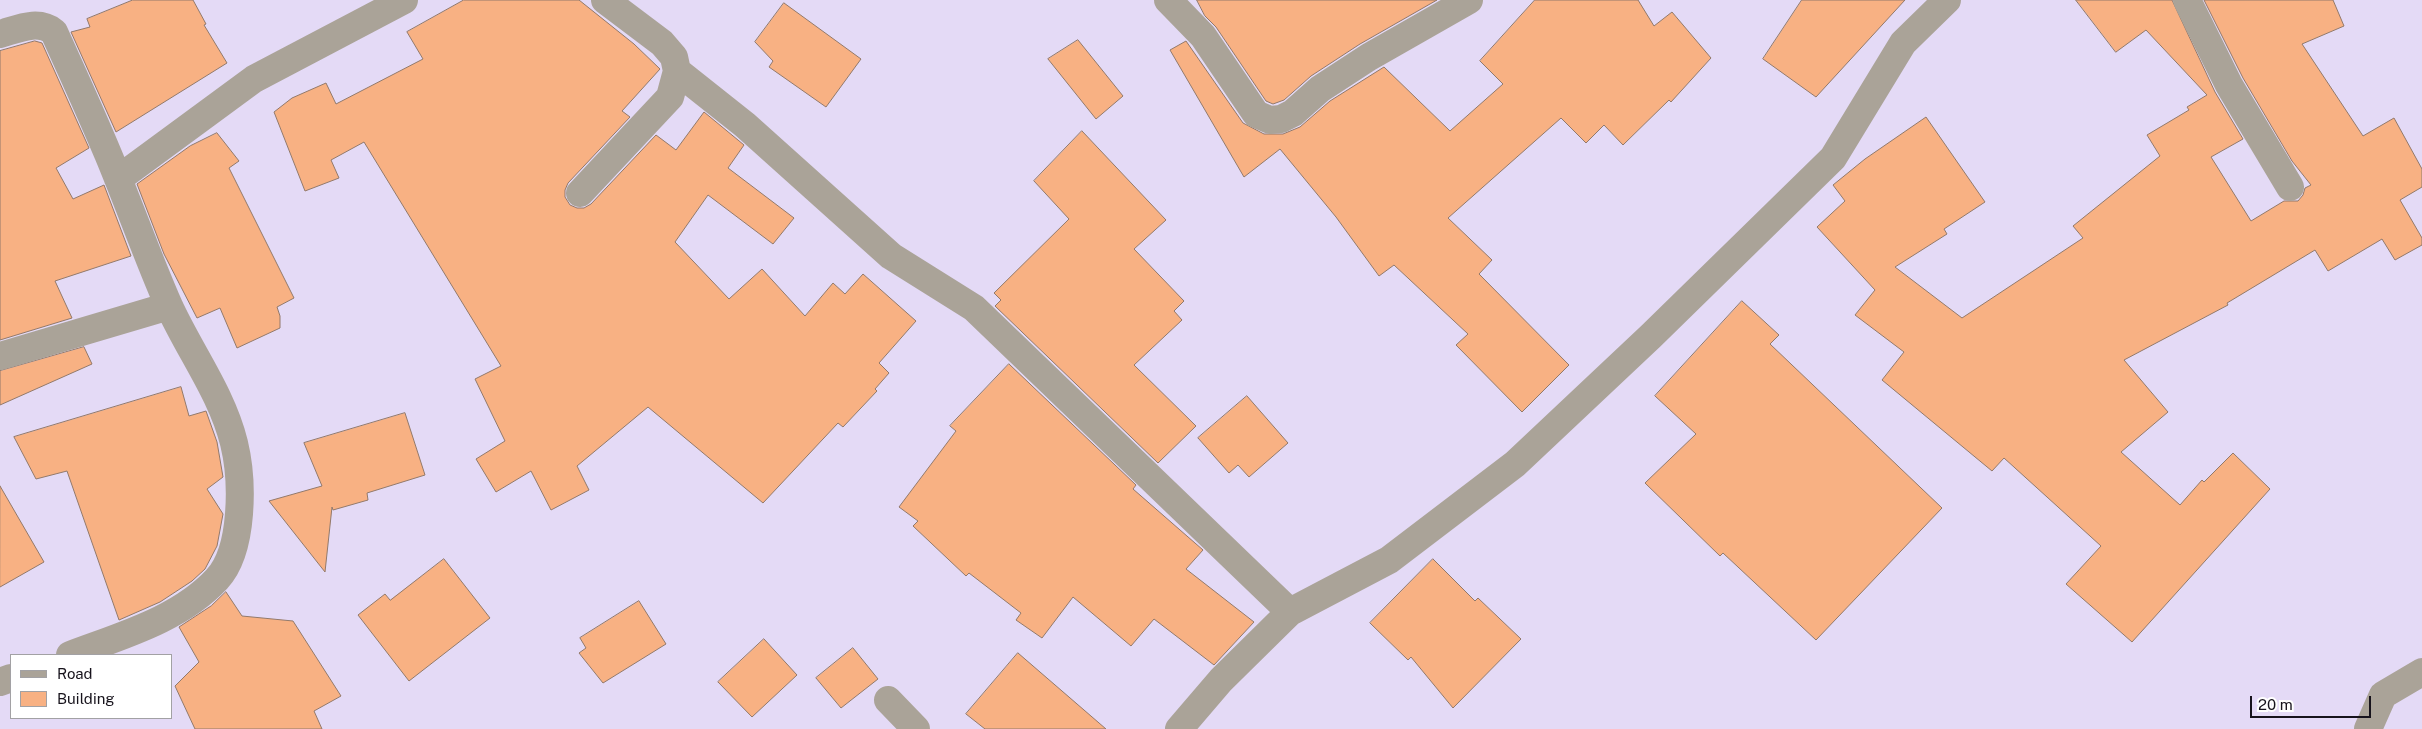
<!DOCTYPE html>
<style>
body{margin:0}
#map{position:relative;width:2422px;height:729px;overflow:hidden;background:#e4daf6;font-family:"Public Sans",sans-serif}
canvas{display:block}
.legend{position:absolute;left:10px;top:654px;width:162px;height:65px;box-sizing:border-box;background:#fff;border:1px solid #a2a1a4;margin:0;padding:6px 9px;list-style:none;font-size:15px;color:#17131c}
.legend li{display:flex;align-items:center;gap:10px;height:25px}
.legend b{width:25px;border:1px solid #a2a1a4}
.scale{position:absolute;left:2250px;top:696px;width:121px;height:22px;box-sizing:border-box;border:2px solid #17131c;border-top:0;padding-left:6px;font-size:15px;line-height:18px;white-space:nowrap;color:#17131c;-webkit-text-stroke:4px #fff;paint-order:stroke}
</style>
<div id="map">
<canvas width="2422" height="729"></canvas>
<ul class="legend">
<li><b style="height:6px;background:#aaa398"></b>Road</li>
<li><b style="height:14px;background:#f8b183"></b>Building</li>
</ul>
<div class="scale">20 m</div>
</div>
<script>
const c = document.querySelector('canvas').getContext('2d');
c.lineJoin = 'round';
function fillPath(path, color) { c.fillStyle = color; c.fill(path, 'evenodd'); }
function strokePath(path, color, width, dash) { c.strokeStyle = color; c.lineWidth = width; c.lineCap = dash ? 'butt' : 'round'; c.setLineDash(dash || []); c.stroke(path); }
const building = new Path2D(`
 M 133,0 L 193,0 L 206,24 L 204,25 L 227,63 L 116,132 L 71,32 L 90,27 L 87,19 Z
 M 464,0 L 579,0 L 634,44 L 660,69 L 622,111 L 630,117 L 568,183 L 565,190 L 565,197 L 570,205 L 577,208 L 584,208 L 591,204 L 656,135 L 676,150 L 704,112 L 744,145 L 728,168 L 794,218 L 773,244 L 708,195 L 675,242 L 729,299 L 762,269 L 805,316 L 833,283 L 845,294 L 863,274 L 916,321 L 879,363 L 889,373 L 875,389 L 877,391 L 843,427 L 838,423 L 763,503 L 648,407 L 577,466 L 589,490 L 551,510 L 531,471 L 496,492 L 476,459 L 505,441 L 475,379 L 501,366 L 364,142 L 331,160 L 339,178 L 305,191 L 274,112 L 292,98 L 326,83 L 336,104 L 423,59 L 407,32 Z
 M 1197,0 L 1437,0 L 1360,44 L 1311,76 L 1284,100 L 1273,104 L 1266,101 L 1216,27 L 1205,16 Z
 M 1535,0 L 1638,0 L 1654,26 L 1672,12 L 1711,58 L 1671,102 L 1669,100 L 1623,145 L 1604,125 L 1586,143 L 1561,118 L 1448,218 L 1492,260 L 1479,274 L 1569,365 L 1522,412 L 1456,345 L 1468,334 L 1394,265 L 1379,276 L 1336,217 L 1280,149 L 1244,177 L 1170,50 L 1186,41 L 1243,123 L 1264,134 L 1283,134 L 1300,127 L 1330,101 L 1384,67 L 1450,131 L 1503,84 L 1480,61 Z
 M 1802,0 L 1905,0 L 1816,97 L 1763,59 Z
 M 2076,0 L 2172,0 L 2215,92 L 2243,139 L 2211,157 L 2251,221 L 2284,201 L 2298,201 L 2303,195 L 2305,188 L 2311,185 L 2292,161 L 2243,78 L 2204,0 L 2333,0 L 2344,26 L 2302,44 L 2363,136 L 2394,118 L 2422,169 L 2422,187 L 2400,200 L 2422,238 L 2422,245 L 2395,260 L 2382,239 L 2328,271 L 2315,250 L 2227,303 L 2228,305 L 2124,360 L 2168,412 L 2121,452 L 2180,505 L 2202,480 L 2204,482 L 2233,453 L 2270,489 L 2132,642 L 2066,584 L 2101,546 L 2004,458 L 1992,471 L 1882,380 L 1904,352 L 1855,315 L 1875,290 L 1817,227 L 1845,201 L 1833,185 L 1865,159 L 1926,117 L 1985,202 L 1944,229 L 1947,234 L 1895,267 L 1962,318 L 2083,238 L 2073,226 L 2160,156 L 2147,135 L 2189,110 L 2187,107 L 2207,95 L 2146,30 L 2116,52 Z
 M 784,3 L 861,59 L 826,107 L 769,67 L 773,61 L 755,42 Z
 M 1078,40 L 1123,96 L 1096,119 L 1048,59 Z
 M 35,41 L 42,43 L 89,148 L 56,168 L 73,199 L 104,185 L 131,256 L 55,281 L 72,318 L 0,340 L 0,51 Z
 M 1082,131 L 1166,220 L 1134,249 L 1184,301 L 1174,311 L 1182,320 L 1134,365 L 1196,426 L 1158,463 L 995,306 L 1001,300 L 994,293 L 1069,219 L 1034,181 Z
 M 217,133 L 239,161 L 229,168 L 294,298 L 277,307 L 280,316 L 280,328 L 237,348 L 220,308 L 197,318 L 164,254 L 137,184 L 190,146 Z
 M 1742,301 L 1779,335 L 1770,344 L 1942,508 L 1816,640 L 1723,553 L 1720,556 L 1645,483 L 1696,434 L 1655,396 Z
 M 84,347 L 92,364 L 0,405 L 0,371 Z
 M 1009,364 L 1136,485 L 1133,489 L 1203,550 L 1186,569 L 1254,622 L 1214,665 L 1154,619 L 1131,646 L 1073,597 L 1042,638 L 1016,620 L 1021,613 L 969,573 L 966,576 L 913,526 L 918,521 L 899,507 L 956,431 L 950,426 Z
 M 181,387 L 189,416 L 206,411 L 217,442 L 223,477 L 207,489 L 223,514 L 217,546 L 205,569 L 192,581 L 160,602 L 119,620 L 67,471 L 36,479 L 14,437 Z
 M 1247,396 L 1288,443 L 1249,477 L 1238,465 L 1229,473 L 1198,438 Z
 M 405,413 L 425,475 L 367,493 L 368,500 L 333,510 L 332,507 L 325,572 L 269,501 L 322,486 L 304,443 Z
 M 0,486 L 44,562 L 0,587 Z
 M 444,559 L 490,618 L 409,681 L 358,615 L 385,594 L 390,600 Z
 M 1433,559 L 1475,601 L 1478,598 L 1521,639 L 1453,708 L 1411,657 L 1408,660 L 1370,623 Z
 M 226,592 L 242,616 L 293,621 L 341,696 L 314,711 L 322,729 L 195,729 L 175,686 L 199,662 L 179,627 L 211,606 Z
 M 639,601 L 666,644 L 603,683 L 579,653 L 586,648 L 580,638 Z
 M 764,639 L 797,675 L 752,717 L 718,682 Z
 M 853,648 L 878,679 L 841,708 L 816,678 Z
 M 1018,653 L 1106,729 L 985,729 L 966,714 Z`);
fillPath(building, '#f8b183');
strokePath(building, '#92796a', 1);
strokePath(new Path2D(`
 M 1168,0 L 1203,36 L 1256,114 L 1270,120 L 1281,119 L 1293,113 L 1320,89 L 1369,57 L 1469,0
 M 2187,0 L 2229,85 L 2290,187
 M 0,34 C 18,29 38,19 54,32 C 72,72 91,113 108,154 C 129,204 147,256 169,306 C 190,352 222,394 234,443 C 243,480 244,550 217,579 C 179,620 120,636 70,655
 M 677,71 L 745,125 L 891,256 L 974,308 L 1290,612
 M 118,179 L 254,79 L 404,0
 M 580,193 L 670,97 L 677,71 L 674,57 L 662,43 L 605,0
 M 0,356 L 169,306
 M 0,682 L 11,678
 M 888,700 L 916,729
 M 1179,729 L 1221,680 L 1290,612 L 1389,560 L 1515,464 L 1651,336 L 1833,158 L 1903,43 L 1947,0
 M 2368,729 L 2383,695 L 2422,672`), '#aaa398', 28);
</script>
